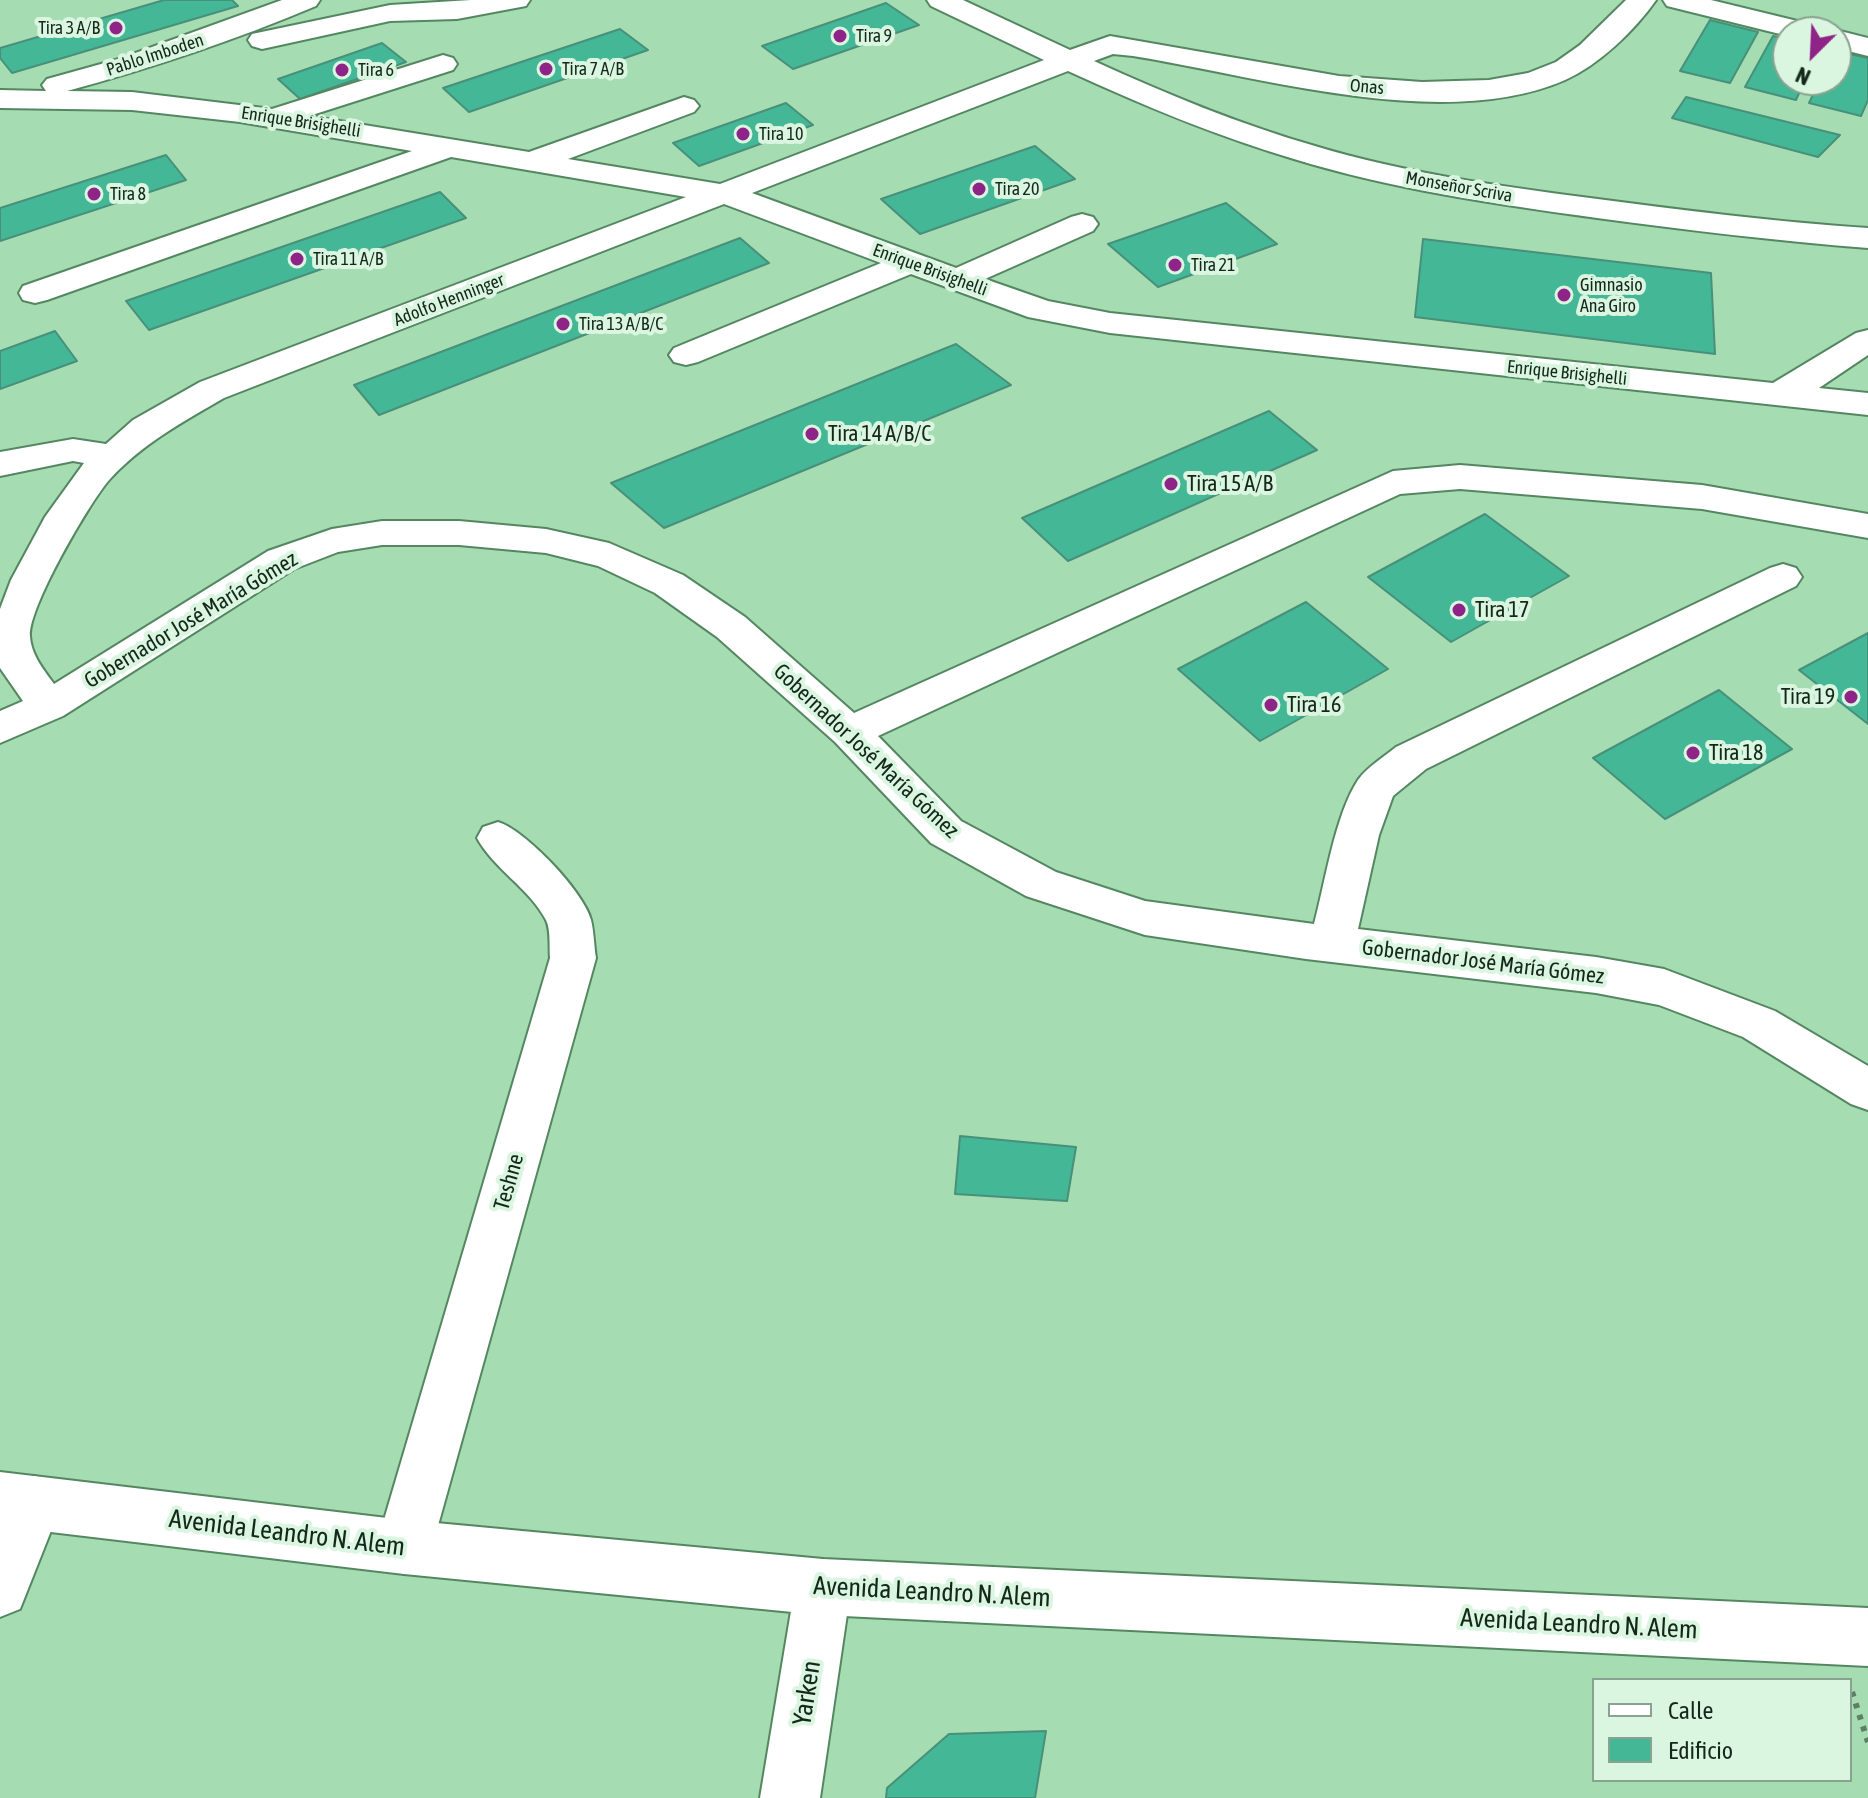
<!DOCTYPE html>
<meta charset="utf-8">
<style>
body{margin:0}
#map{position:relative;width:1868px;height:1798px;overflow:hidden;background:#a6dcb2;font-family:"Asap Condensed",sans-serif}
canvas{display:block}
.legend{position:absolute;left:1592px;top:1678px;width:260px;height:104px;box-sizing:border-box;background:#daf5e0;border:2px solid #8aa390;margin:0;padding:10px 14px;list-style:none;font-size:24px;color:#132819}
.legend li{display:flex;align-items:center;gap:16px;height:40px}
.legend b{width:40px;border:2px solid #8aa390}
.north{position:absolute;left:1772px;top:16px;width:80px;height:80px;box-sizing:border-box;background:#daf5e0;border:2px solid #8aa390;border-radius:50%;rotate:204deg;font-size:22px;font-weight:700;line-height:32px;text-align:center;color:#132819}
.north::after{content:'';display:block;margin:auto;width:28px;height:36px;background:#8f2488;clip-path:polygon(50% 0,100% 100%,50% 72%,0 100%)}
</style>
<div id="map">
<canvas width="1868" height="1798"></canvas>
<ul class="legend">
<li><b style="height:10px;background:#fff"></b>Calle</li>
<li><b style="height:22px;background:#44b796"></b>Edificio</li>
</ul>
<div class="north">N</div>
</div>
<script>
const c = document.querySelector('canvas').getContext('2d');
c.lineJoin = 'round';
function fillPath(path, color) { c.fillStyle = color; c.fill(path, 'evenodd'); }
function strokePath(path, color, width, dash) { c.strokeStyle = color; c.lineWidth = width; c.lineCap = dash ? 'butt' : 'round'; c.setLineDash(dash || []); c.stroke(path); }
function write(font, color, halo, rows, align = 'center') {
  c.font = font + ' "Asap Condensed",sans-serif'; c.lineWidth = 8; c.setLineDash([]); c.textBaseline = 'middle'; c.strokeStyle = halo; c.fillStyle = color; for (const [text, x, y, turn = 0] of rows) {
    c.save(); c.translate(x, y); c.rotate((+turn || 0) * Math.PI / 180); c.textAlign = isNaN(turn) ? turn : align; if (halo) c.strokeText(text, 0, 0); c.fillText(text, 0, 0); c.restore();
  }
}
const building = new Path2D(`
 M 164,0 L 232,0 L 238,6 L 12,73 L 0,58 L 0,48 Z
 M 886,3 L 919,25 L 793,69 L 762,46 Z
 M 1710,20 L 1758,32 L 1730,83 L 1680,71 Z
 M 620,29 L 648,50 L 469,112 L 443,88 Z
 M 1773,36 L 1788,39 L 1788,80 L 1805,80 L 1796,100 L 1745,87 Z
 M 382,43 L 406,62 L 300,99 L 278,79 Z
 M 1836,51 L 1868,58 L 1868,100 L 1861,116 L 1809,103 L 1820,80 L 1836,80 Z
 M 1686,97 L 1840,135 L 1818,157 L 1672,118 Z
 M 786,103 L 813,125 L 699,166 L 673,143 Z
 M 1035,146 L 1075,179 L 920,234 L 881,199 Z
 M 166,155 L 186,180 L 0,241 L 0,208 Z
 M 440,192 L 466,218 L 149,330 L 126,301 Z
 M 1226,203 L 1277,244 L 1158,287 L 1108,244 Z
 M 740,238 L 769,263 L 379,415 L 354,385 Z
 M 1423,239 L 1711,273 L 1715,354 L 1415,317 Z
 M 55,331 L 77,361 L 0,389 L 0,351 Z
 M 956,344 L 1011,385 L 664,528 L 611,483 Z
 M 1269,411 L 1317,450 L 1068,561 L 1022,518 Z
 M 1485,514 L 1569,576 L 1451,642 L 1368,577 Z
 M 1306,602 L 1388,669 L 1260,741 L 1178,669 Z
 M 1868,633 L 1868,724 L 1799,670 Z
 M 1719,690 L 1792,749 L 1665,819 L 1593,758 Z
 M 960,1136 L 1076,1147 L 1067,1201 L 955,1194 Z
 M 1046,1731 L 1035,1798 L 886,1798 L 887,1788 L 949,1734 Z`);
fillPath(building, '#44b796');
strokePath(building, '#48907a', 2);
const minor = new Path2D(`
 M 282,0 L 320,0 L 316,6 C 235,40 152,68 67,91 L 132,92 L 272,109 L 443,55 L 453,58 L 457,64 L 453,70 L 309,116 L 529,152 L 684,97 L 694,100 L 699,106 L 694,112 L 568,159 L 720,184 L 1044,60 L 931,6 L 927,0 L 963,0 L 1070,50 L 1110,36 L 1339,76 L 1422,82 L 1489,80 L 1528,73 L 1556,62 L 1580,45 L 1626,0 L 1656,0 C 1635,30 1599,65 1565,80 C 1444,133 1258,76 1133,56 L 1113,54 L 1094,61 C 1166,94 1239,124 1315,146 C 1404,173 1498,186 1590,198 C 1682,210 1775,222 1868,228 L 1868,248 C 1777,241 1687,230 1597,218 C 1495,204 1392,189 1294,159 C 1216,136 1142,105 1068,71 L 752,193 L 956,268 L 1071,217 L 1082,214 L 1093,217 L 1098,224 L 1093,231 L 985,279 L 1048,301 L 1110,313 L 1773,383 L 1856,333 L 1868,330 L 1868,355 L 1819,388 L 1868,393 L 1868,415 L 1110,333 L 1028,317 L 911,274 L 698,362 L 686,365 L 674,362 L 669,355 L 674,348 L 881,263 L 724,204 L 224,398 C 184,421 142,444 110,479 C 90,501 28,608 30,636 C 31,655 44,670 54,684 L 268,551 L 332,529 L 382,521 L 459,521 L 546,529 L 609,543 L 683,575 L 745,617 L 854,713 L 1393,471 L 1460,465 L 1702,485 L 1868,514 L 1868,538 L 1702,509 L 1460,489 L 1400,494 L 878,736 L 961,821 L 1056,872 L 1145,901 L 1314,924 C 1325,883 1335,815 1358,780 C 1367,767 1384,757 1396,747 L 1770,568 L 1783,564 L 1796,568 L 1802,577 L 1796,586 L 1426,769 L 1393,796 L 1379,835 L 1358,929 L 1596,957 L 1664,969 L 1775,1011 L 1868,1066 L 1868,1110 L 1851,1104 L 1743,1037 L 1659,1005 L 1596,993 L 1306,959 L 1145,935 L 1026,896 L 931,843 L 835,742 L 717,637 L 655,593 L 598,566 L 546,553 L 459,545 L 382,545 L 338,552 L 294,569 L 63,716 L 0,743 L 0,711 L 23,701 L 0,668 L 0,609 L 11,580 L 45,517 L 84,463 L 73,461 L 0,476 L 0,452 L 73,439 L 106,444 L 133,420 L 200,382 L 686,197 L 451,157 L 47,300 L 35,303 L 23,300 L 19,293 L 23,286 L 412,151 L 240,122 L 132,110 L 0,108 L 0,90 L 46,91 L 42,85 L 47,79 L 119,59 Z
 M 471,0 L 530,0 L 526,6 L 457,19 L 390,21 L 262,49 L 252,46 L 248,40 L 252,34 L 390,5 Z
 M 1663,0 L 1711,0 L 1818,26 L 1822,32 L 1788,32 L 1788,36 L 1667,6 Z
 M 1836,30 L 1868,38 L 1868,56 L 1836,48 L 1836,32 L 1830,32 Z
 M 498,822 C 525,830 584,892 591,920 C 594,932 594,946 596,958 L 432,1547 L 424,1566 L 404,1574 L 384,1566 L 376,1547 L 550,958 C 549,947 551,930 546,920 C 529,888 494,869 477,838 L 483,827 Z
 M 35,1476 L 54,1484 L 62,1503 L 20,1609 L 0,1617 L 0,1521 L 16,1484 Z
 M 823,1559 L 843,1567 L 851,1587 L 820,1798 L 760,1798 L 795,1587 L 803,1567 Z`);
const highway = new Path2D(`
 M 0,1472 L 404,1520 L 823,1559 L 1868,1608 L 1868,1666 L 823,1615 L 404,1574 L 0,1526 Z`);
strokePath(minor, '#548761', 4);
strokePath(highway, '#548761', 4);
strokePath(new Path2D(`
 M 1852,1692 L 1868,1742`), '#5b8064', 6, [5, 7]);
fillPath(minor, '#fff');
fillPath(highway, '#fff');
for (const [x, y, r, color] of [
 [116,28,8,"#8f2488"],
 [840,36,8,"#8f2488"],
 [546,69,8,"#8f2488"],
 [342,70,8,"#8f2488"],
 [743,134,8,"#8f2488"],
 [979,189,8,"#8f2488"],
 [94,194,8,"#8f2488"],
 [297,259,8,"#8f2488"],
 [1175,265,8,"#8f2488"],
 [1564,295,8,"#8f2488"],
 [563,324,8,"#8f2488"],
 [812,434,8,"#8f2488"],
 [1171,484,8,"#8f2488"],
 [1459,610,8,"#8f2488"],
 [1851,697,8,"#8f2488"],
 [1271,705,8,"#8f2488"],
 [1693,753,8,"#8f2488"]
]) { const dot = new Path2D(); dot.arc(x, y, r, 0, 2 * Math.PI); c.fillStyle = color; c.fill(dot); strokePath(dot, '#daf5e0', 3); }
write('18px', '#132819', '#daf5e0', [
 ["Tira 3 A/B",100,28,"right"],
 ["Tira 9",856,36],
 ["Tira 7 A/B",562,69],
 ["Tira 6",358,70],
 ["Tira 10",759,134],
 ["Tira 20",995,189],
 ["Tira 8",110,194],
 ["Tira 11 A/B",313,259],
 ["Tira 21",1191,265],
 ["Gimnasio",1580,285],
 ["Ana Giro",1580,306],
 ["Tira 13 A/B/C",579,324]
], 'left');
write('18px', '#132819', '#daf5e0', [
 ["Pablo Imboden",155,55,-18],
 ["Onas",1367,87,5],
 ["Enrique Brisighelli",301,122,9],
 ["Monseñor Scriva",1459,187,10],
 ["Enrique Brisighelli",930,270,20],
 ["Adolfo Henninger",449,300,-21],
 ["Enrique Brisighelli",1567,373,6]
]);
write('22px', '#132819', '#daf5e0', [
 ["Tira 14 A/B/C",828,434],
 ["Tira 15 A/B",1187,484],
 ["Tira 17",1475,610],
 ["Tira 19",1835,697,"right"],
 ["Tira 16",1287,705],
 ["Tira 18",1709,753]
], 'left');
write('22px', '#132819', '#daf5e0', [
 ["Gobernador José María Gómez",191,620,-31],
 ["Gobernador José María Gómez",866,751,43],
 ["Gobernador José María Gómez",1483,962,7],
 ["Teshne",509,1182,-74]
]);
write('26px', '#132819', '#daf5e0', [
 ["Avenida Leandro N. Alem",287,1533,7],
 ["Avenida Leandro N. Alem",932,1592,3],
 ["Avenida Leandro N. Alem",1579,1624,3],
 ["Yarken",807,1693,-81]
]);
</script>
